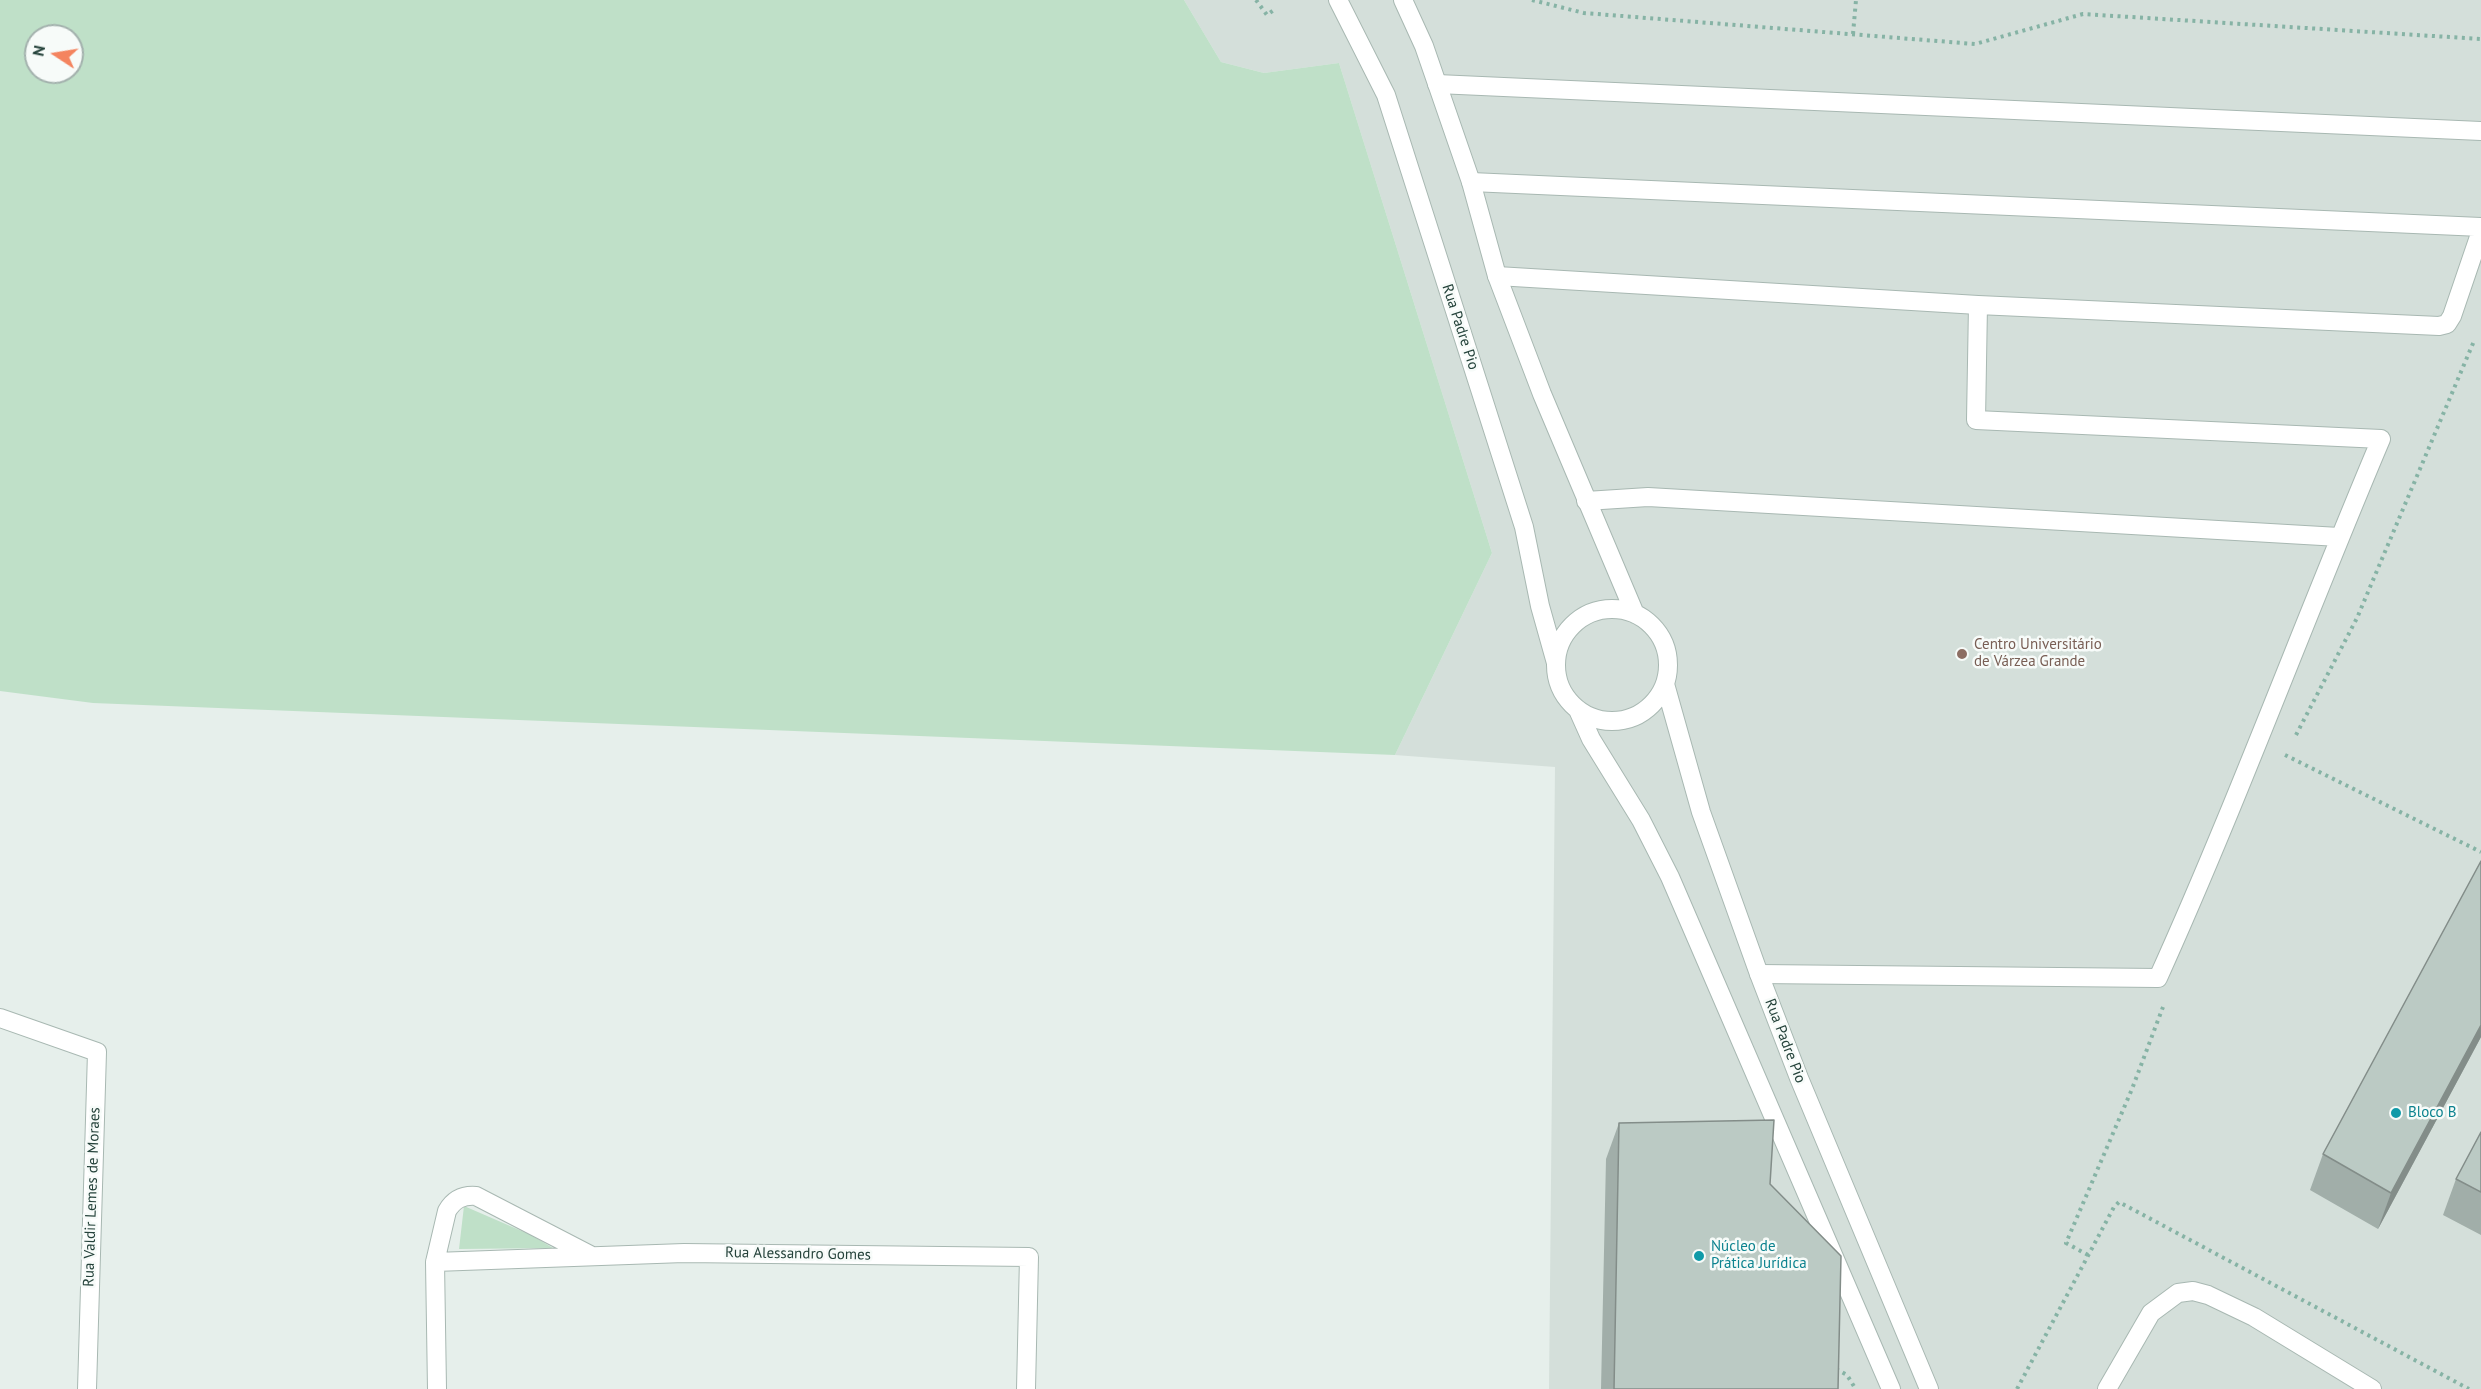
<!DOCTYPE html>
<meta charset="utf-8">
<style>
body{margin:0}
#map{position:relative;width:2481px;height:1389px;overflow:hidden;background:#e6efeb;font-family:"PT Sans",sans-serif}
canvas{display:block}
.north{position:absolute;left:24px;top:24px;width:60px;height:60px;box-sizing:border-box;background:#f7fbf9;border:2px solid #a3b1ad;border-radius:50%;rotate:282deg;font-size:16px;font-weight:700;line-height:24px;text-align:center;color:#24423a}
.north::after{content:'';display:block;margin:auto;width:21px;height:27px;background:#f4845f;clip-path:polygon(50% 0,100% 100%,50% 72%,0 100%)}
</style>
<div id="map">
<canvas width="2481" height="1389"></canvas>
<div class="north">N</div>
</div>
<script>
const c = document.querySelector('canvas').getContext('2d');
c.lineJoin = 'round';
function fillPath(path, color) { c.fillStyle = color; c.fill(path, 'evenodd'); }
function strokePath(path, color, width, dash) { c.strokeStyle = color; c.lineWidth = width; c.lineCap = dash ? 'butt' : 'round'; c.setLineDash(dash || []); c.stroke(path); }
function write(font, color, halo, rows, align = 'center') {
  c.font = font + ' "PT Sans",sans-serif'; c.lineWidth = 5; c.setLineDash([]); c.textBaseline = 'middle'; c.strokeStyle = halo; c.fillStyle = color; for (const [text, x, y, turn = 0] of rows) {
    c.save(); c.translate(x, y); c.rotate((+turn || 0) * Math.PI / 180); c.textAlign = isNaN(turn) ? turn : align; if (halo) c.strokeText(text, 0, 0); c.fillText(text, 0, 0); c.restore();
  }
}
fillPath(new Path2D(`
 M 1184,0 L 2481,0 L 2481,1389 L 1549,1389 L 1555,767 L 1395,755 L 1492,553 L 1339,63 L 1264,73 L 1221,62 Z`), '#d4dfda');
fillPath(new Path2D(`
 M 0,0 L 1184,0 L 1221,62 L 1264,73 L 1339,63 L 1492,553 L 1395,755 L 93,703 L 0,691 ZM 36,36 L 72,36 L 72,72 L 36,72 Z
 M 464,1206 L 531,1235 L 553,1248 L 459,1249 Z`), '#bfe0c8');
const lane = new Path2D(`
 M 1437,84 L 2481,131
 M 1471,182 L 2481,227
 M 1497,276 L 1978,305 L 2439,326 L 2447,324 L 2452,316 L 2481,231
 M 1586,501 L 1648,497 L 2339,537
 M 1759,974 L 2158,978 C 2238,801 2305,618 2381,439 L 1976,420 L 1978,305
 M 2107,1389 L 2151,1313 L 2178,1293 L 2193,1291 L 2208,1295 L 2254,1317 L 2372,1389`);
const street = new Path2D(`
 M 1338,0 L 1386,95 L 1524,527 L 1540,606 L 1556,663
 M 1403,0 L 1424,46 L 1471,182 L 1497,276 L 1542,394 L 1635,614
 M1556 665a56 56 0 1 1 112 0a56 56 0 1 1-112 0Z
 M 1665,684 L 1701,812 L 1759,974 L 1799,1078 L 1929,1389
 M 1578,710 L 1591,739 L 1641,820 L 1670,877 L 1891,1389
 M 0,1018 L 97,1052 L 87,1389
 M 435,1262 L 684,1253 L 1029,1257 L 1026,1389
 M 437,1389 L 435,1262 L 447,1211 C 454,1199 463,1195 476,1196 L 590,1255`);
strokePath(lane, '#a8b8b2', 20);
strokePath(street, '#a8b8b2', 20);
strokePath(new Path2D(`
 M 1256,0 L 1267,15 L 1274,10
 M 1532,0 L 1584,13 L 1975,44 L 2083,14 L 2481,39
 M 1853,34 L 1856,0
 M 2296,735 L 2357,618 L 2474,341
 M 2285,755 L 2481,852
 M 2088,1255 L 2066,1243 L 2132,1089 L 2163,1007
 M 1836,1369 L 1847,1375 L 1855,1388
 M 2017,1389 L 2114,1207 L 2119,1202 L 2469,1389`), '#86b3a5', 4, [3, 4.5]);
strokePath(lane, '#fff', 18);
strokePath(street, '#fff', 18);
fillPath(new Path2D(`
 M 2481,861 L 2481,1037 L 2378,1229 L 2310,1190 L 2323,1154 Z
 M 1619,1123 L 1770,1184 L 1838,1389 L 1601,1389 L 1606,1159 Z
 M 2481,1132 L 2481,1235 L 2443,1215 L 2456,1179 Z`), '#a1aea9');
fillPath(new Path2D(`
 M 2481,1025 L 2481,1037 L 2378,1229 L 2391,1193 Z`), '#838d89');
const building = new Path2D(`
 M 2481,861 L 2481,1025 L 2391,1193 L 2323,1154 Z
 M 1774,1120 L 1770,1184 L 1841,1256 L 1838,1389 L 1614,1389 L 1619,1123 Z
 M 2481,1132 L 2481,1192 L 2456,1179 Z`);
fillPath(building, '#bbcac4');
strokePath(building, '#838d89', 1.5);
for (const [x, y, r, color] of [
 [1962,654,6,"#8d6e63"],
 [2396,1113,6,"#0f9aa8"],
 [1699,1256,6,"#0f9aa8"]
]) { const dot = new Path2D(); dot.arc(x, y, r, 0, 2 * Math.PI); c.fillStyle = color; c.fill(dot); strokePath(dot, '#f7fbf9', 2); }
write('15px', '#24423a', '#f7fbf9', [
 ["Rua Padre Pio",1460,327,72],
 ["Rua Padre Pio",1785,1041,69],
 ["Rua Valdir Lemes de Moraes",92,1197,-88],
 ["Rua Alessandro Gomes",798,1254,1]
]);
write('15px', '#785e54', '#f7fbf9', [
 ["Centro Universitário",1974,645],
 ["de Várzea Grande",1974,662]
], 'left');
write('15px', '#0d838f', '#f7fbf9', [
 ["Bloco B",2408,1113],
 ["Núcleo de",1711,1247],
 ["Prática Jurídica",1711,1264]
], 'left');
</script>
